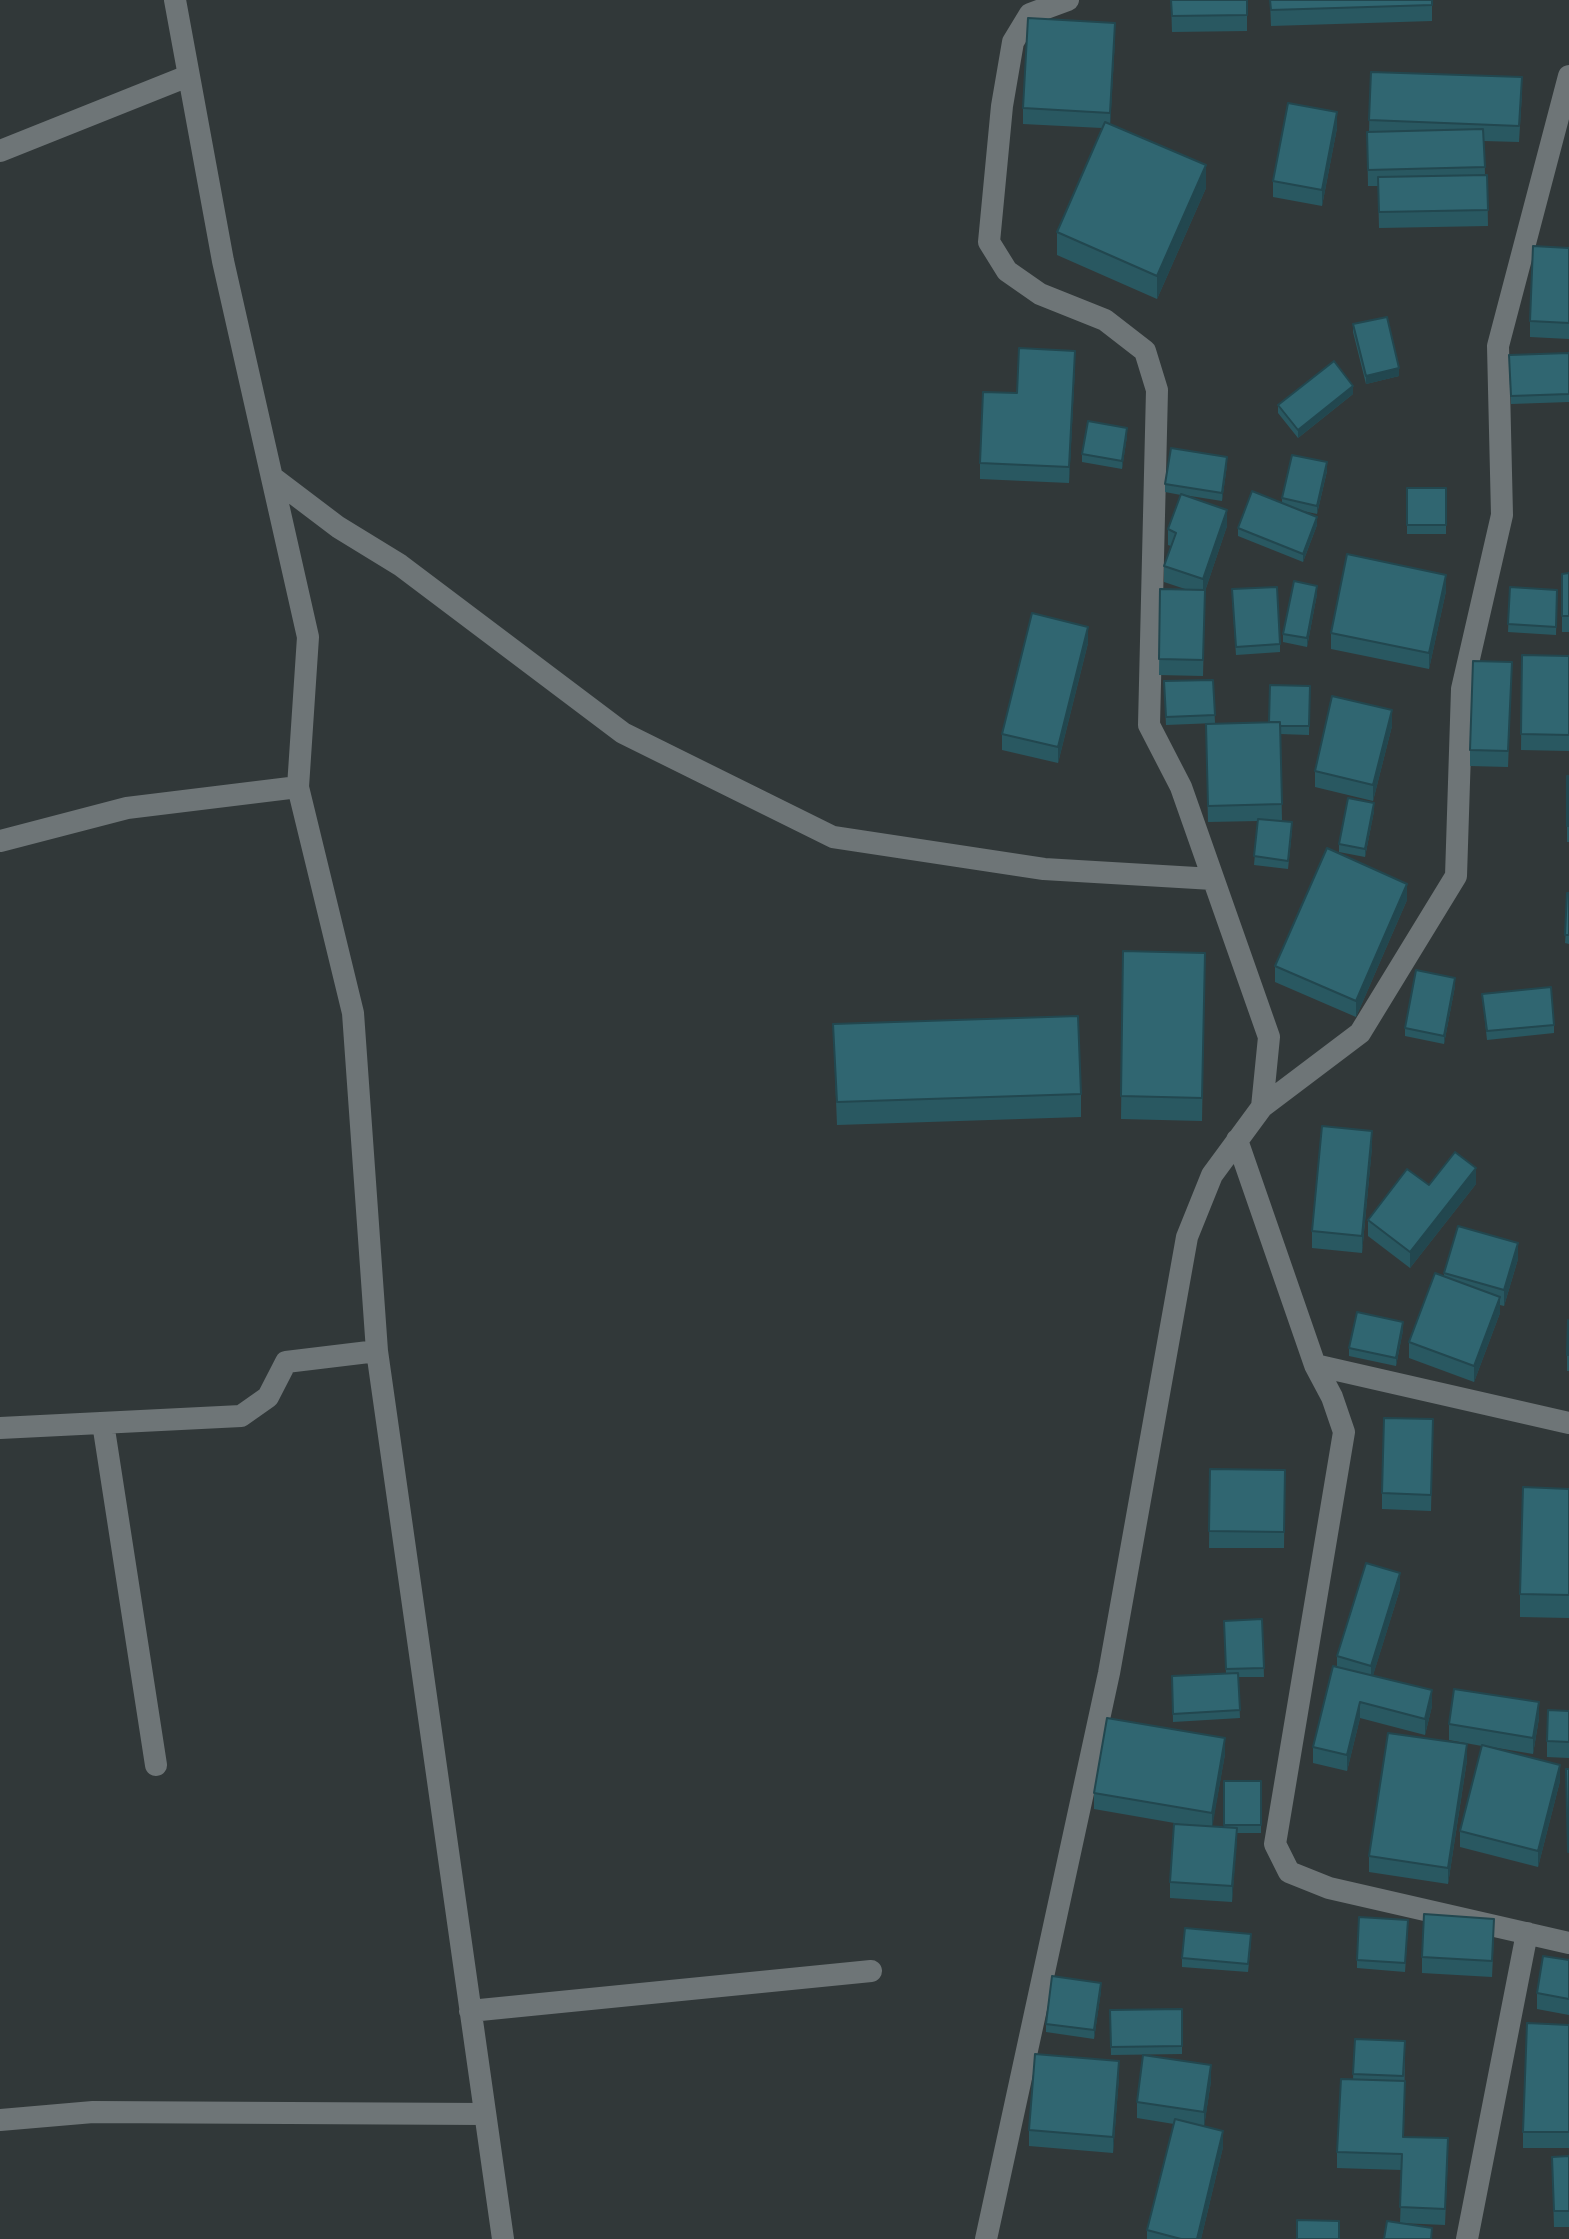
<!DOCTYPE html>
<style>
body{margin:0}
canvas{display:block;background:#313839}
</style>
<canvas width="1569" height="2239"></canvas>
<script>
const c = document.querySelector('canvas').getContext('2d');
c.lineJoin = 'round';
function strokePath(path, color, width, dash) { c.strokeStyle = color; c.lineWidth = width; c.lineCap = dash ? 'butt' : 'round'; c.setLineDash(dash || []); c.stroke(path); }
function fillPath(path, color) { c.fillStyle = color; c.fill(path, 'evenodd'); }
strokePath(new Path2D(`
 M 175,0 L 223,261 L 308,637 L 298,787 L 353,1013 L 377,1351 L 503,2239
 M 0,151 L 188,76
 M 272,477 L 338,527 L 400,565 L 623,733 L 833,837 L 1044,869 L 1213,879
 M 0,841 L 127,808 L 298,787
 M 1262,1107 L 1360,1033 L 1456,876 L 1462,689 L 1502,515 L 1498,346 L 1569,76
 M 1237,1140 L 1315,1365 L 1332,1397 L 1344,1432 L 1275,1844 L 1289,1872 L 1329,1888 L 1569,1943
 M 1315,1365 L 1569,1423
 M 103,1423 L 156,1765
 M 0,1428 L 241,1416 L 268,1397 L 286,1362 L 377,1351
 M 470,2011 L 871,1971
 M 0,2120 L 93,2112 L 484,2114
 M 986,2239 L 1109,1673 L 1187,1237 L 1212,1175 L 1262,1107 L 1269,1037 L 1181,787 L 1149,725 L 1157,390 L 1145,351 L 1105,320 L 1040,294 L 1007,271 L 989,242 L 1002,106 L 1013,42 L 1030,14 L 1068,0
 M 1467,2239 L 1527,1933`), '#6e7577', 22);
fillPath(new Path2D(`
 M 1171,0 L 1247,0 L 1247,31 L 1172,32 Z
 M 1270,0 L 1432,0 L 1432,21 L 1271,26 Z
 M 1115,39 L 1110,125 L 1206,188 L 1157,299 L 1057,255 L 1057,232 L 1102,128 L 1023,124 L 1023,108 Z
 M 1371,72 L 1522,93 L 1519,142 L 1484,141 L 1485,175 L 1487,175 L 1488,226 L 1379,228 L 1378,186 L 1368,186 L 1367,132 L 1369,132 Z
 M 1337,128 L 1322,206 L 1273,197 L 1273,181 Z
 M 1569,248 L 1569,339 L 1530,337 L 1530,321 Z
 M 1353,324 L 1399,376 L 1366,384 L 1353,332 Z
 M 1569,353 L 1569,402 L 1511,404 L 1509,355 Z
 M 1075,367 L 1069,483 L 980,479 L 980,463 L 1017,393 Z
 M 1353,394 L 1298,438 L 1278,413 L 1278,405 Z
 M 1127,436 L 1122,469 L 1082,462 L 1082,454 Z
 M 1227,465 L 1222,501 L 1184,495 L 1227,526 L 1205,591 L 1203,676 L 1159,675 L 1160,589 L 1185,589 L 1164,582 L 1164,566 L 1171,546 L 1168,545 L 1168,529 L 1181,495 L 1165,492 L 1165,484 Z
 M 1327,471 L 1317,514 L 1303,511 L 1317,525 L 1303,562 L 1238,536 L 1238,528 L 1282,503 L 1282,498 Z
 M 1407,488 L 1446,488 L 1446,534 L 1407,534 Z
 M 1569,573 L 1569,632 L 1562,632 L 1562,574 Z
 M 1510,587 L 1557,590 L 1556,635 L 1508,632 Z
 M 1446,591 L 1429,669 L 1331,649 L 1331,633 Z
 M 1317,594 L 1307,647 L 1283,642 L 1283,634 Z
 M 1232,597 L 1280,644 L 1280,652 L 1236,655 Z
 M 1088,643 L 1058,763 L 1002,750 L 1002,734 Z
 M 1522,655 L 1569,656 L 1569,751 L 1521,750 Z
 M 1512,662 L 1508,767 L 1470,766 L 1470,750 Z
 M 1213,680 L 1215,723 L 1166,725 L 1164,681 Z
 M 1310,686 L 1309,735 L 1280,734 L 1282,820 L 1275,820 L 1292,830 L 1288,869 L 1254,865 L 1258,821 L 1208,822 L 1206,740 L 1269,722 Z
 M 1392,726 L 1373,801 L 1315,787 L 1315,771 Z
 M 1567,776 L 1569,776 L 1569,842 L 1567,842 Z
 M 1374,811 L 1365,857 L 1339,852 L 1339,844 Z
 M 1569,893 L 1569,944 L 1565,943 Z
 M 1407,900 L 1356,1017 L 1275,982 L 1275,966 Z
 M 1123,951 L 1205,953 L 1202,1121 L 1121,1119 Z
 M 1455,986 L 1444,1044 L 1405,1036 L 1405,1028 Z
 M 1482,994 L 1554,1025 L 1554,1033 L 1487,1040 Z
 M 833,1024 L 1081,1094 L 1081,1117 L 837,1125 Z
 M 1372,1147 L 1362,1253 L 1312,1248 L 1312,1231 Z
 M 1476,1184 L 1410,1268 L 1368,1236 L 1368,1220 Z
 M 1518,1259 L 1504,1306 L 1500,1305 L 1500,1313 L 1474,1382 L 1409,1358 L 1409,1342 L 1444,1276 L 1444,1273 Z
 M 1569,1320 L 1569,1371 L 1567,1371 L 1567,1355 Z
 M 1403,1330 L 1396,1366 L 1349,1356 L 1349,1348 Z
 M 1433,1419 L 1431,1511 L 1382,1509 L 1382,1493 Z
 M 1210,1469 L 1285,1470 L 1284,1548 L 1209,1548 Z
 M 1569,1489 L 1569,1618 L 1520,1617 L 1520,1594 Z
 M 1400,1589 L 1373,1675 L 1432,1706 L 1425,1735 L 1360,1718 L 1347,1771 L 1313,1763 L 1313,1747 L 1337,1666 L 1337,1656 Z
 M 1262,1619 L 1264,1677 L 1238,1677 L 1240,1718 L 1173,1722 L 1172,1676 L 1226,1673 L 1224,1621 Z
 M 1569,1711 L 1569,1758 L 1547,1757 L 1547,1741 Z
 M 1539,1718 L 1533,1754 L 1486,1746 L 1560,1781 L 1538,1867 L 1460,1847 L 1460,1831 L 1482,1746 L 1449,1740 L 1449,1724 Z
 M 1225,1754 L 1212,1826 L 1224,1827 L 1224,1781 L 1261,1781 L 1261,1833 L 1237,1833 L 1232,1902 L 1170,1898 L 1170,1882 L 1186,1825 L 1094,1809 L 1094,1793 Z
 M 1467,1760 L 1448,1884 L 1369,1872 L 1369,1856 Z
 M 1408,1928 L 1405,1972 L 1357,1968 L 1357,1960 Z
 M 1494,1935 L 1492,1977 L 1422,1973 L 1422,1957 Z
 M 1251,1942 L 1248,1972 L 1182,1967 L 1182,1958 Z
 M 1569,1960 L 1569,2015 L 1537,2009 L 1537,1993 Z
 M 1101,1991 L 1094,2039 L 1046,2032 L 1046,2024 Z
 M 1182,2009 L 1182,2054 L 1111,2055 L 1110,2010 Z
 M 1569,2025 L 1569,2148 L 1523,2148 L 1523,2132 Z
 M 1355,2039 L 1405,2041 L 1404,2137 L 1448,2154 L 1445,2225 L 1400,2223 L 1402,2170 L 1337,2168 L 1337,2152 L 1353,2079 Z
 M 1119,2077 L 1113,2153 L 1029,2146 L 1029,2130 Z
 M 1211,2081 L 1204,2126 L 1223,2147 L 1201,2239 L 1147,2239 L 1147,2230 L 1174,2124 L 1137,2118 L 1137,2102 Z
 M 1569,2156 L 1569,2227 L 1554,2227 L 1552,2157 Z`), '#295861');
fillPath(new Path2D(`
 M 1115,23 L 1115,39 L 1110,129 L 1110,113 Z
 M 1337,112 L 1337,128 L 1322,206 L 1322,190 Z
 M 1206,165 L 1206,188 L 1157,299 L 1157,276 Z
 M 1075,351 L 1075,367 L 1069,483 L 1069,467 Z
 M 1399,368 L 1399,376 L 1366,384 L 1366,376 Z
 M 1353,386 L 1353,394 L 1298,438 L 1298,430 Z
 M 1127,428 L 1127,436 L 1122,469 L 1122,461 Z
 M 1227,457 L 1227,465 L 1222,501 L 1222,493 Z
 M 1327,462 L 1327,471 L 1317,514 L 1317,506 Z
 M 1227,510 L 1227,526 L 1205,591 L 1203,676 L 1205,591 L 1203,596 L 1203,579 Z
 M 1317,517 L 1317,525 L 1303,562 L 1303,554 Z
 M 1446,575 L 1446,591 L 1429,669 L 1429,653 Z
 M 1317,586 L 1317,594 L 1307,647 L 1307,638 Z
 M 1088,627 L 1088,643 L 1058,763 L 1058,747 Z
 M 1392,710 L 1392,726 L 1373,801 L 1373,785 Z
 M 1374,803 L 1374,811 L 1365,857 L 1365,849 Z
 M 1407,884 L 1407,900 L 1356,1017 L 1356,1001 Z
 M 1455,978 L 1455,986 L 1444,1044 L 1444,1036 Z
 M 1372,1131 L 1372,1147 L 1362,1253 L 1362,1236 Z
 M 1476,1168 L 1476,1184 L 1410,1268 L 1410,1252 Z
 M 1518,1243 L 1518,1259 L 1504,1306 L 1504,1290 Z
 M 1500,1297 L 1500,1313 L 1474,1382 L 1474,1366 Z
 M 1403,1322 L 1403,1330 L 1396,1366 L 1396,1358 Z
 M 1400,1573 L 1400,1589 L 1371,1682 L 1371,1666 Z
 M 1432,1690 L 1432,1706 L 1425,1735 L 1425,1719 Z
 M 1360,1702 L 1360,1718 L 1347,1771 L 1347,1755 Z
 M 1539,1702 L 1539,1718 L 1533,1754 L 1533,1738 Z
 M 1225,1738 L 1225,1754 L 1212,1829 L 1212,1813 Z
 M 1467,1744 L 1467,1760 L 1448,1884 L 1448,1868 Z
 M 1560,1765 L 1560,1781 L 1538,1867 L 1538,1851 Z
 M 1237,1828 L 1237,1844 L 1232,1902 L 1232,1886 Z
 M 1101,1983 L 1101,1991 L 1094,2039 L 1094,2030 Z
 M 1119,2061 L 1119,2077 L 1113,2153 L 1113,2137 Z
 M 1211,2065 L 1211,2081 L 1204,2128 L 1204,2112 Z
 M 1223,2131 L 1223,2147 L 1201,2239 L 1197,2239 Z`), '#22474f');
const building = new Path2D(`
 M 1171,0 L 1247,0 L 1247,15 L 1172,16 Z
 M 1270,0 L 1432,0 L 1432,5 L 1271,10 Z
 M 1028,18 L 1115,23 L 1110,113 L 1023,108 Z
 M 1371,72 L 1522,77 L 1519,126 L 1369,120 Z
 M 1288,103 L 1337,112 L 1322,190 L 1273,181 Z
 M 1105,122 L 1206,165 L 1157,276 L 1057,232 Z
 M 1483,129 L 1485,167 L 1368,170 L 1367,132 Z
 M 1487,175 L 1488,210 L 1379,212 L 1378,177 Z
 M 1533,246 L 1569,248 L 1569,323 L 1530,321 Z
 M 1387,317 L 1399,368 L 1366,376 L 1353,324 Z
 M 1019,348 L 1075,351 L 1069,467 L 980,463 L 983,392 L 1017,393 Z
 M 1569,353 L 1569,394 L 1511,396 L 1509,355 Z
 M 1334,361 L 1353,386 L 1298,430 L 1278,405 Z
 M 1088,421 L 1127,428 L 1122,461 L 1082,454 Z
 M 1171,448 L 1227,457 L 1222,493 L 1165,484 Z
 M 1292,455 L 1327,462 L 1317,506 L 1282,498 Z
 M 1407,488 L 1446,488 L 1446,525 L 1407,525 Z
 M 1252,491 L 1317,517 L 1303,554 L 1238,528 Z
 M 1181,494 L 1227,510 L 1203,579 L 1164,566 L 1176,533 L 1168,529 Z
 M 1347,554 L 1446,575 L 1429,653 L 1331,633 Z
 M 1569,573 L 1569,616 L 1562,616 L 1562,574 Z
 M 1294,581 L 1317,586 L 1307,638 L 1283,634 Z
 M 1277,587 L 1280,644 L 1236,647 L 1232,589 Z
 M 1510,587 L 1557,590 L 1556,627 L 1508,624 Z
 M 1160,589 L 1205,590 L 1203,660 L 1159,659 Z
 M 1032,613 L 1088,627 L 1058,747 L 1002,734 Z
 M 1522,655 L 1569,656 L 1569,735 L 1521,734 Z
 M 1473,661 L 1512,662 L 1508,751 L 1470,750 Z
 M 1213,680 L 1215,715 L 1166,717 L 1164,681 Z
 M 1270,685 L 1310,686 L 1309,726 L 1280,726 L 1280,722 L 1269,722 Z
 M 1332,696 L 1392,710 L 1373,785 L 1315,771 Z
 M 1280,722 L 1282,804 L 1208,806 L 1206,724 Z
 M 1567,776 L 1569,776 L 1569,826 L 1567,826 Z
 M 1348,798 L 1374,803 L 1365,849 L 1339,844 Z
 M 1258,819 L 1292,822 L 1288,861 L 1254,856 Z
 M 1327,848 L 1407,884 L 1356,1001 L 1275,966 Z
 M 1567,893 L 1569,893 L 1569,935 L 1565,935 Z
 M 1123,951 L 1205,953 L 1202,1098 L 1121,1096 Z
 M 1416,970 L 1455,978 L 1444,1036 L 1405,1028 Z
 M 1551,987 L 1554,1025 L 1487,1031 L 1482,994 Z
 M 1078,1016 L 1081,1094 L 837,1102 L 833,1024 Z
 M 1322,1126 L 1372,1131 L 1362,1236 L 1312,1231 Z
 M 1455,1152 L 1476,1168 L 1410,1252 L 1368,1220 L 1407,1169 L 1429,1185 Z
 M 1458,1226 L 1518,1243 L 1504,1290 L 1444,1273 Z
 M 1435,1273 L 1500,1297 L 1474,1366 L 1409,1342 Z
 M 1357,1312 L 1403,1322 L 1396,1358 L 1349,1348 Z
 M 1568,1320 L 1569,1355 L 1567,1355 Z
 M 1384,1418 L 1433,1419 L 1431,1495 L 1382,1493 Z
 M 1210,1469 L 1285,1470 L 1284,1532 L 1209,1531 Z
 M 1523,1487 L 1569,1489 L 1569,1595 L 1520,1594 Z
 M 1366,1563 L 1400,1573 L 1371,1666 L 1337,1656 Z
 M 1262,1619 L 1264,1668 L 1226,1669 L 1224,1621 Z
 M 1333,1666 L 1432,1690 L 1425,1719 L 1360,1702 L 1347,1755 L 1313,1747 Z
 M 1238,1673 L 1240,1710 L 1173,1714 L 1172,1676 Z
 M 1454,1689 L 1539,1702 L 1533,1738 L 1449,1724 Z
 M 1548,1710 L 1569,1711 L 1569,1742 L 1547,1741 Z
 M 1107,1718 L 1225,1738 L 1212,1813 L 1094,1793 Z
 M 1388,1733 L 1467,1744 L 1448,1868 L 1369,1856 Z
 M 1482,1745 L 1560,1765 L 1538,1851 L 1460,1831 Z
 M 1566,1769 L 1569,1769 L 1569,1852 L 1568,1852 Z
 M 1224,1781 L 1261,1781 L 1261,1825 L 1224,1825 Z
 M 1174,1824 L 1237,1828 L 1232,1886 L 1170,1882 Z
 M 1424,1914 L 1494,1919 L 1492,1961 L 1422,1957 Z
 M 1359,1917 L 1408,1920 L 1405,1963 L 1357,1960 Z
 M 1185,1928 L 1251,1934 L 1248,1964 L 1182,1958 Z
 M 1543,1956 L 1569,1960 L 1569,1999 L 1537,1993 Z
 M 1052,1976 L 1101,1983 L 1094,2030 L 1046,2024 Z
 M 1182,2009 L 1182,2046 L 1111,2047 L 1110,2010 Z
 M 1527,2023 L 1569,2025 L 1569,2132 L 1523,2132 Z
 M 1355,2039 L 1405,2041 L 1403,2076 L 1353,2074 Z
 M 1035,2054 L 1119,2061 L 1113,2137 L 1029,2130 Z
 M 1143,2055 L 1211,2065 L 1204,2112 L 1137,2102 Z
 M 1341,2079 L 1405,2081 L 1403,2137 L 1448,2138 L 1445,2209 L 1400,2207 L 1402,2154 L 1337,2152 Z
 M 1175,2119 L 1223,2131 L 1197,2239 L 1181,2239 L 1147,2230 Z
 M 1569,2156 L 1569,2211 L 1554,2211 L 1552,2157 Z
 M 1297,2220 L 1339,2221 L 1339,2239 L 1297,2239 Z
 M 1387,2221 L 1432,2228 L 1431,2239 L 1384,2239 Z`);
fillPath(building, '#306671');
strokePath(building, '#22474f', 2);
</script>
